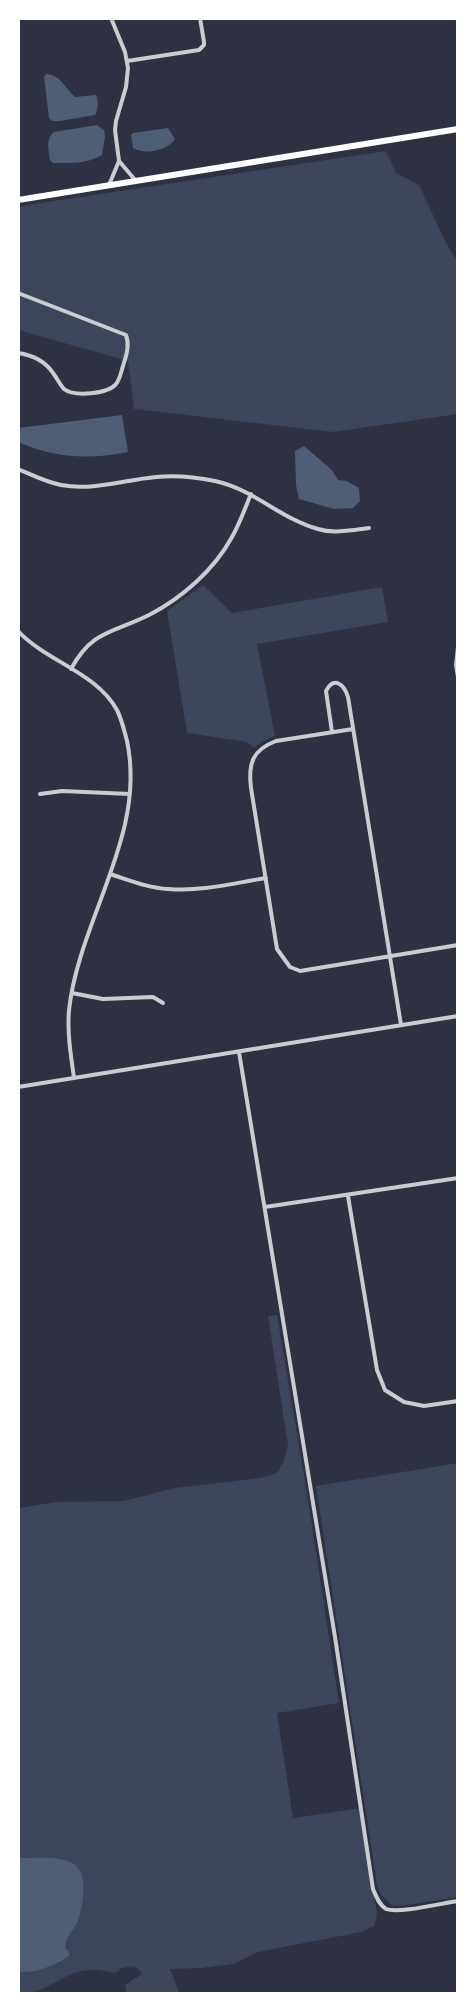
<!DOCTYPE html>
<style>
body{margin:0}
#map{position:relative;width:476px;height:2012px;overflow:hidden;background:#2d3142;font-family:"Sofia Sans Condensed",sans-serif}
canvas{display:block}
.frame{position:absolute;inset:0;border:20px solid #fff;pointer-events:none}
</style>
<div id="map">
<canvas width="476" height="2012"></canvas>
<div class="frame"></div>
</div>
<script>
const c = document.querySelector('canvas').getContext('2d');
c.lineJoin = 'round';
function fillPath(path, color) { c.fillStyle = color; c.fill(path, 'evenodd'); }
function strokePath(path, color, width, dash) { c.strokeStyle = color; c.lineWidth = width; c.lineCap = dash ? 'butt' : 'round'; c.setLineDash(dash || []); c.stroke(path); }
fillPath(new Path2D(`
 M 386,151 L 396,173 L 419,185 L 445,241 L 458,263 L 458,414 L 333,432 L 134,409 L 128,361 L 18,330 L 18,208 L 27,205 Z
 M 203,585 L 232,613 L 382,587 L 388,622 L 257,644 L 275,736 L 263,741 L 254,748 L 247,742 L 187,733 L 167,611 Z
 M 277,1315 L 307,1493 L 339,1703 L 277,1713 L 293,1818 L 361,1808 L 377,1915 L 374,1926 L 361,1932 L 258,1952 L 233,1964 L 201,1968 L 170,1969 L 180,1994 L 127,1994 L 125,1985 L 142,1974 L 135,1966 L 122,1968 L 115,1973 C 107,1972 99,1969 91,1970 C 64,1970 48,1994 18,1994 L 18,1508 L 57,1502 L 124,1501 L 175,1488 L 260,1478 L 277,1473 L 283,1463 L 288,1446 L 268,1316 Z
 M 458,1463 L 458,1897 L 401,1906 L 391,1905 L 380,1893 L 377,1885 L 316,1486 Z`), '#3c4559');
fillPath(new Path2D(`
 M 46,74 C 61,75 65,88 75,97 L 96,95 C 99,100 98,110 95,115 L 60,121 L 52,121 L 49,118 L 44,77 Z
 M 97,125 L 104,130 L 105,137 L 102,155 C 88,164 69,163 53,163 L 50,160 C 49,150 45,139 54,132 Z
 M 168,128 L 175,139 C 168,151 144,155 133,148 L 131,135 L 133,133 Z
 M 122,415 L 128,452 C 88,460 55,458 18,442 L 18,428 Z
 M 304,446 L 332,470 L 338,480 L 347,481 L 359,488 L 360,501 L 353,508 L 334,509 L 299,499 L 296,485 L 295,451 Z
 M 18,1858 C 34,1858 55,1856 70,1862 C 91,1870 83,1908 77,1923 C 73,1931 65,1938 65,1948 L 69,1952 L 69,1956 C 57,1965 32,1975 18,1971 Z`), '#4f5d75');
strokePath(new Path2D(`
 M 127,61 L 199,50 L 204,45 L 204,42 L 200,18
 M 119,161 L 136,181
 M 109,185 L 119,161 L 115,130 L 116,121 L 126,87 L 128,68 L 125,52 L 111,18
 M 18,293 L 126,335 C 130,346 126,356 123,366 C 121,372 120,379 116,384 C 108,394 74,397 64,389 C 60,385 57,378 53,373 C 45,361 32,355 18,353
 M 18,469 C 32,475 46,482 61,485 C 93,491 124,480 156,477 C 175,475 196,477 215,481 C 253,489 281,519 318,529 C 334,534 353,530 369,528
 M 18,631 C 47,662 96,672 117,710 C 122,720 124,730 127,741 C 147,835 79,919 69,1010 C 67,1033 71,1056 74,1078
 M 458,647 L 456,665 L 458,677
 M 71,669 C 92,630 113,633 149,615 C 182,598 214,570 232,537 C 240,523 245,508 251,494
 M 353,729 L 276,741 C 252,750 248,764 251,788 L 277,949 L 290,967 L 300,971 L 458,945
 M 332,732 L 326,691 C 334,676 344,684 348,697 L 401,1025
 M 40,794 L 62,791 L 130,794
 M 110,874 C 129,880 148,888 168,889 C 201,892 234,883 266,878
 M 72,993 L 103,999 L 153,997 L 163,1003
 M 239,1052 L 335,1637 L 373,1889 C 376,1896 379,1905 386,1909 C 399,1914 442,1903 458,1901
 M 18,1087 L 458,1016
 M 348,1196 L 377,1370 L 385,1390 L 404,1402 L 424,1406 L 458,1401
 M 265,1207 L 458,1178`), '#caccd0', 4);
strokePath(new Path2D(`
 M 18,200 L 458,129`), '#fff', 6);
</script>
